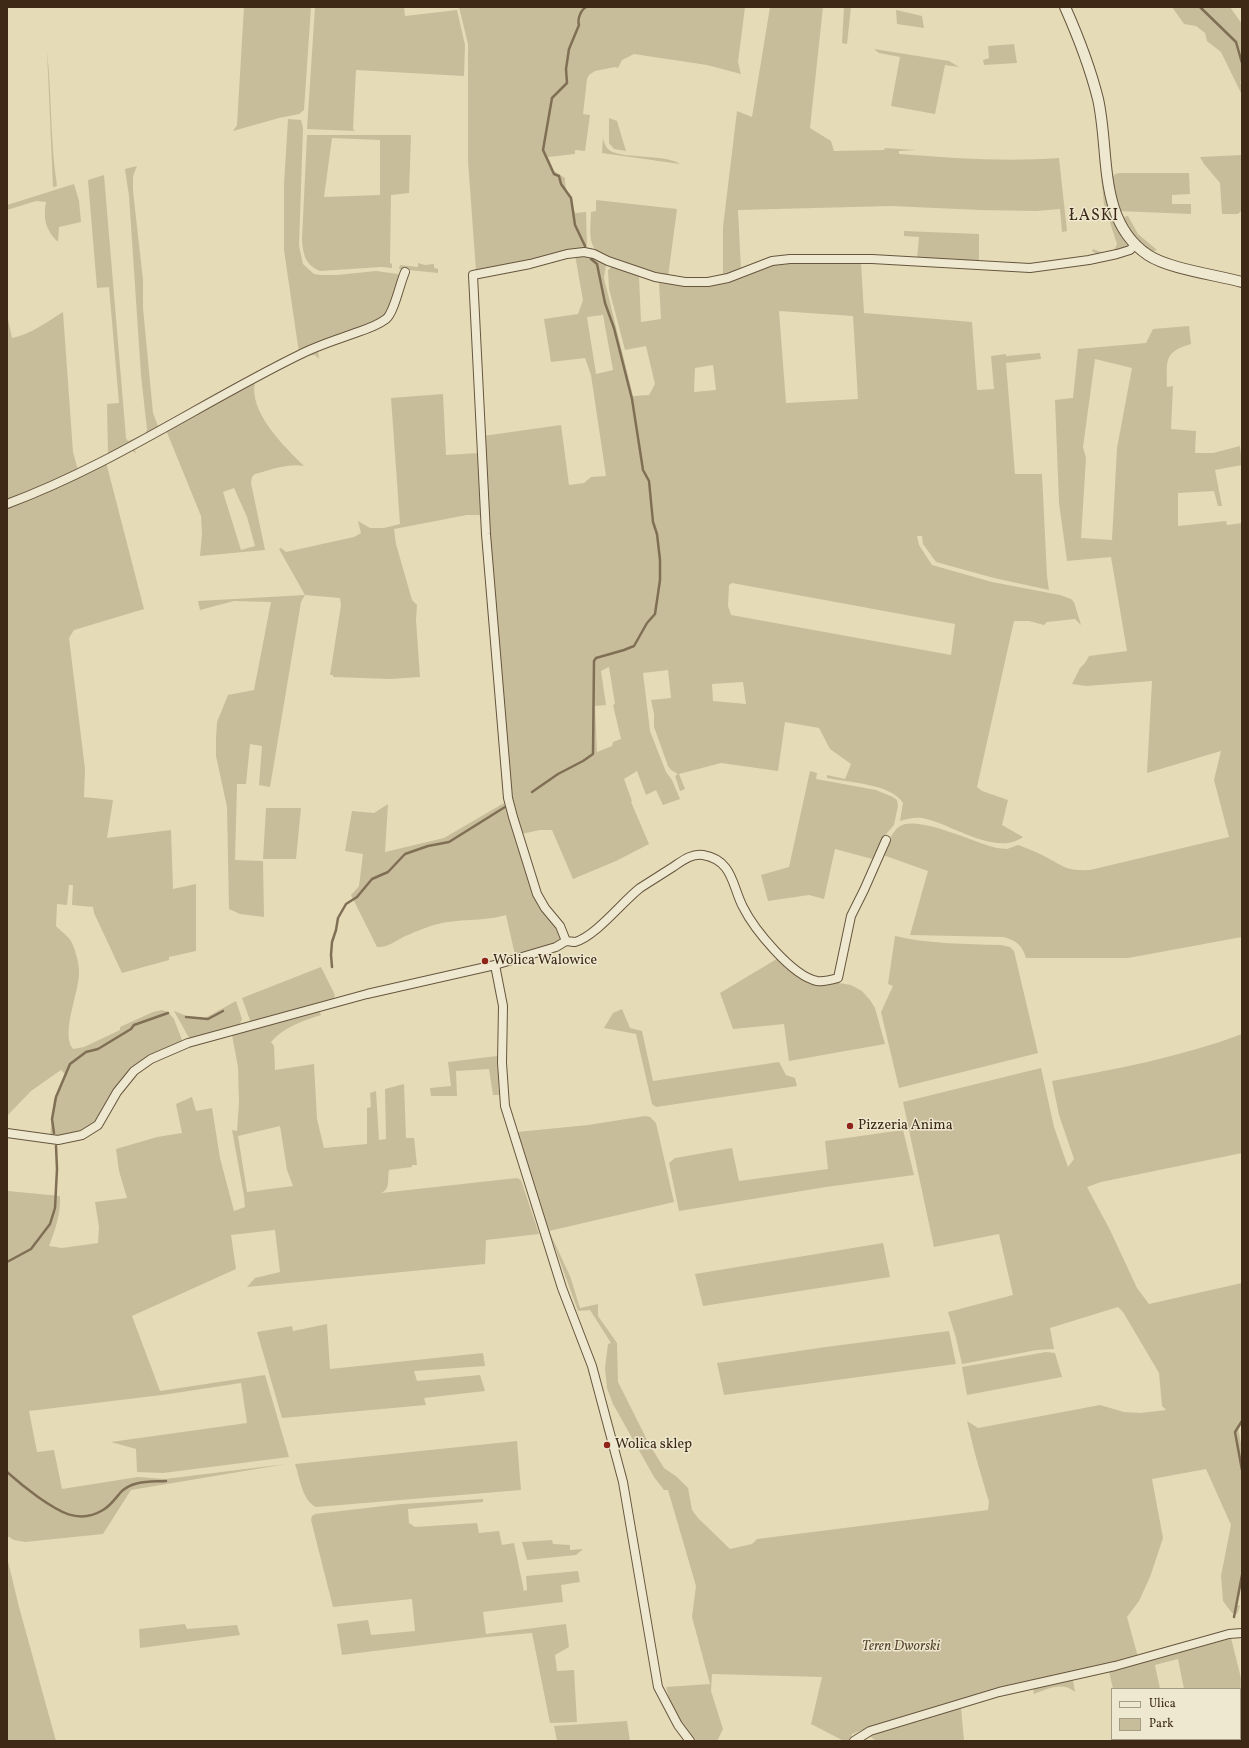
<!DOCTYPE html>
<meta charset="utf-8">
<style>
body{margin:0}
#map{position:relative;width:1249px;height:1748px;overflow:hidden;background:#e5dbb7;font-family:Vollkorn,serif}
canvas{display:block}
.frame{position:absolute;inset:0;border:8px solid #3d2915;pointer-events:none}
.legend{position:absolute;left:1111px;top:1688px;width:130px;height:52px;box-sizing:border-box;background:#eee8d0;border:1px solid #a79c85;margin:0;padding:5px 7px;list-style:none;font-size:12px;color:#3d2915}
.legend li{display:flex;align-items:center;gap:8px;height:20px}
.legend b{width:20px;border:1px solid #a79c85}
</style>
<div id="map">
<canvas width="1249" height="1748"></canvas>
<div class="frame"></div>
<ul class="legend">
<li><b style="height:5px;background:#eee8d0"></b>Ulica</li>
<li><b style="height:11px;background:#c8bd9b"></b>Park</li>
</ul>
</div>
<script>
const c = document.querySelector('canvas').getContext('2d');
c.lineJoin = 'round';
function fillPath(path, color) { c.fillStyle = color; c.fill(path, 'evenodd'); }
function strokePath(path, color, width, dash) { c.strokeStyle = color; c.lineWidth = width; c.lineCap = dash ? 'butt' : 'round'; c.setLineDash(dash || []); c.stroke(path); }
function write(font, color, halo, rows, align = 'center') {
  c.font = font + ' Vollkorn,serif'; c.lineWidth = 3; c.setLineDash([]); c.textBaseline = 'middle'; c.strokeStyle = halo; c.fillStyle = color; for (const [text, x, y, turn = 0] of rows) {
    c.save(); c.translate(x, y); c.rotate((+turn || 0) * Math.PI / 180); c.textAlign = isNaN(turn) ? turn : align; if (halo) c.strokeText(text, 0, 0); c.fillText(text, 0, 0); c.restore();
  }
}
fillPath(new Path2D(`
 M 244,7 L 311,7 L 304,110 L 299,114 L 279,118 L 233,131 L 237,125 Z
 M 315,7 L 404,7 L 405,16 L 457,10 L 465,45 L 464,76 L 356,70 L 353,129 L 355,131 L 307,129 Z
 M 459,7 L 745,7 L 738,62 L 741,74 L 707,65 L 634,54 L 622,60 L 618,68 L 615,67 L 595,71 L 589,75 L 587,79 L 583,114 L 590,115 L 585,151 L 575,150 L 575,154 L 548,157 L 554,171 L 565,178 C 564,190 572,201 575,213 L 586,212 L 587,247 L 585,250 L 476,271 L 468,161 L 468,44 Z
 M 770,7 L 823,7 L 810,128 L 831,141 L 834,151 L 884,150 L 885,148 L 916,150 L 899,151 L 899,154 C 952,158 1006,162 1059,158 L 1067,231 L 1062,232 L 1060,209 L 1036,211 L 980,210 L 891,206 L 738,210 L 741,269 L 723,276 L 723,227 L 737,111 L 752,117 Z
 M 844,7 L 851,7 L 847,44 L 842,43 Z
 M 1172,7 L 1230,7 L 1242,24 L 1242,81 L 1240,82 L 1242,86 L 1242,95 L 1221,52 L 1207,41 L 1205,33 L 1196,26 L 1184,24 Z
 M 896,10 L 922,16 L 924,28 L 897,24 Z
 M 1014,44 L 1017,63 L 984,65 L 983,60 L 989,58 L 988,46 Z
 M 874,49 L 949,61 L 959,67 L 945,65 L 935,114 L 891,106 L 900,57 L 879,53 Z
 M 47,51 C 52,96 50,141 57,186 L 53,187 Z
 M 609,118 L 617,121 L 626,151 L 614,149 L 609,143 Z
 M 288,119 L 301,120 L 303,128 L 299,246 L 303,264 L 314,274 L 321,275 L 337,275 L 376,271 L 398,274 L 400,277 L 392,304 L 382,320 L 299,353 L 284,250 L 284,184 Z
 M 307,135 L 411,135 L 409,193 L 391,195 L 390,263 L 392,264 L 392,268 L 381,267 L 320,271 C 305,265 303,254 302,239 ZM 332,138 L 380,140 L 380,195 L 324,197 Z
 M 603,138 C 604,142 605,146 608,149 C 616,159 667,154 680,164 L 602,153 Z
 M 1242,155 L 1242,210 L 1238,214 L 1222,214 L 1220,183 L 1204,164 L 1200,157 Z
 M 1099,157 L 1102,158 L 1109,206 L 1114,221 L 1127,245 C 1124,253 1109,255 1100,256 L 1092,251 L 1093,249 C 1103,253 1113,257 1117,244 L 1104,204 Z
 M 137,166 L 133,176 L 133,191 L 143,280 L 143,308 L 153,413 L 159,429 L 108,455 L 107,404 L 119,403 L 109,287 L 97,288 L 88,180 L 104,175 L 126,438 L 128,441 L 145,434 L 147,430 L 141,375 L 129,196 L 125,169 Z
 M 1120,173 L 1189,173 L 1190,194 L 1172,195 L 1172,204 L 1191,204 L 1191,214 L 1118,211 L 1112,178 L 1115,174 Z
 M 74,184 L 79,201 L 81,222 L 59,227 L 58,242 C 45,230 43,217 46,202 L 36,201 L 7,210 L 7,205 Z
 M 596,200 L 677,209 L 668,277 C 654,273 601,259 594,248 C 588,238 591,223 591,212 L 596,211 Z
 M 1128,216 L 1138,234 L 1157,250 L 1150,252 L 1132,236 L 1123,217 Z
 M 904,231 L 979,234 L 979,264 L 917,259 L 919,237 L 904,236 Z
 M 575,255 L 592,258 L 606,264 L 604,278 L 633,396 L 649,395 L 655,384 L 646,346 L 625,350 L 609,289 L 608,270 L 613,266 L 639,276 L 641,322 L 661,319 L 659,283 L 688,286 L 774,263 L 821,264 L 822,262 L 861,262 L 864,313 L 972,322 L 977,390 L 994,389 L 991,356 L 1006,354 L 1006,356 L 1040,353 L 1041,359 L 1006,363 L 1015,474 L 1042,474 L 1047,576 L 1049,590 L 994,578 L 936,562 L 923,544 L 922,536 L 917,536 L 919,545 L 932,565 L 992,582 L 1060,595 L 1071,599 L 1074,602 L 1081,625 L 1075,619 L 1047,622 L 1044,625 L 1029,621 L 1014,621 L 977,787 L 982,791 L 1008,800 L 1002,825 L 1023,837 C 995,857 951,823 922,818 C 914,817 907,819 900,821 L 903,803 C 892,784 847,782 827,778 L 827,775 L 845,779 L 851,764 L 830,749 L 819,728 L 785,722 L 778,771 L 721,763 L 679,774 L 685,789 L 680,791 L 675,776 L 678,774 L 671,770 L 668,766 L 654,727 L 654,714 L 651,700 L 671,698 L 668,670 L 643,673 L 650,731 L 666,772 L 672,780 L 680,799 L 663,805 L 656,790 L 646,795 L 637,771 L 624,779 L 632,801 L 631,802 L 649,844 L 616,861 L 573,879 L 552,830 L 540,830 L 521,834 L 511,799 L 486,503 L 483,436 L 561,425 L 569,485 L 584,483 L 591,477 L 606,476 L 591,375 L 585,358 L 551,362 L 544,319 L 578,314 L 583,300 ZM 779,311 L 853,316 L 858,399 L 786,403 ZM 603,315 L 613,370 L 596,374 L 587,317 ZM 713,365 L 716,390 L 694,392 L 695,368 ZM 732,583 L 955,624 L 951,655 L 731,615 L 728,606 L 729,585 ZM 609,667 L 615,704 L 613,705 L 621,739 L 613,742 L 612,746 L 597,752 L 595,706 L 606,705 L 601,671 ZM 743,682 L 746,704 L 713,701 L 712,684 Z
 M 418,263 L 425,265 L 434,264 L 434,268 L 438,269 L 438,273 L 399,269 L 400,265 L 418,267 Z
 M 63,312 L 73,452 L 78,470 L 7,502 L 7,314 L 12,338 C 31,334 47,322 63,312 Z
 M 1189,326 L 1191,344 C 1163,352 1167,361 1167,387 L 1173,386 L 1171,429 L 1196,431 L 1195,453 L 1213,453 L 1240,446 L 1242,465 L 1215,470 L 1222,506 L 1218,506 L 1214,491 L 1178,493 L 1178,526 L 1226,521 L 1227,525 L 1242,523 L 1242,937 L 1128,958 L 1026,958 C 1022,945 1016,940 1003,937 L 910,935 L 928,871 L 883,855 C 887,845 891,832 900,826 C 919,815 975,843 997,848 L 1007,849 L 1018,845 C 1026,848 1035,851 1042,855 C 1064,866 1064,871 1090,870 L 1229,837 L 1214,780 L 1221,751 L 1147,773 L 1152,681 L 1086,686 L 1072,684 L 1080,668 L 1085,663 L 1089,656 L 1127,651 L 1111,557 L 1067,561 L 1059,503 L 1055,400 L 1073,398 L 1078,349 L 1146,343 L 1153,329 ZM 1095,359 L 1132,368 L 1117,448 L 1112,540 L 1081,538 L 1086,458 L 1083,447 Z
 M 318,350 L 319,359 L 315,355 L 305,356 L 255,382 C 248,412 285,447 304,466 C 287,463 271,470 255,474 L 252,477 L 251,483 L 265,550 L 200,556 L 202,534 L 201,516 L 166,430 L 246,385 ZM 234,488 L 247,517 L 255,546 L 241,550 L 223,492 Z
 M 443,394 L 446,455 L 478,453 L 482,518 L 479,515 L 467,515 L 394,529 L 396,544 L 412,600 L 417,605 L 416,620 L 420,677 L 391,679 L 333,677 L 333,675 L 330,675 L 341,605 L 340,598 L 305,595 L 301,602 L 270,787 L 259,785 L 262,746 L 250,744 L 246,784 L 237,784 L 235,860 L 263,861 L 264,917 L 240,914 L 229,909 L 227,807 L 216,756 L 216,739 L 217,722 L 228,695 L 254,690 L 271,602 L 234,601 L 200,610 L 198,601 L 305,595 L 279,549 L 281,548 L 286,552 L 354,537 L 361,533 L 358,521 L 370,528 L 384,528 L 400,524 L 391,398 Z
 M 134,447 L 136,454 L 133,451 L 126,452 L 106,462 L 144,609 L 74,630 L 69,638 L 85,769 L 84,797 L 113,800 L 107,838 L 171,830 L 173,889 L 196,884 L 196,951 L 169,957 L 169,960 L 122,973 L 94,913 L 93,907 L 72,905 L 73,885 L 69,885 L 67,905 L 57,904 L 56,926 C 61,931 68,936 71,941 C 75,949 79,962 79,971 C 80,991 60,1033 73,1049 L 84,1047 L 120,1030 L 120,1027 L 153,1012 L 162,1010 L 168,1012 L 174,1019 L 182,1040 L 181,1043 L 139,1064 L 99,1121 L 76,1135 L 50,1137 L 54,1099 L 66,1075 L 61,1070 L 31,1091 L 7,1116 L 7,507 Z
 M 810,771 L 817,773 L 816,779 L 876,790 L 893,797 L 897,800 L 898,806 L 894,825 L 887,833 L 876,860 L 835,849 L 824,899 L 809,895 L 768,901 L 761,875 L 789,867 Z
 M 504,803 L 537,902 L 556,927 L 561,938 L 554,945 L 515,955 L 506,915 C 482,922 458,918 434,925 C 425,928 416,931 408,935 C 397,939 389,948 377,947 L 351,895 L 359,886 L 363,854 L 345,851 L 352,811 L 374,813 L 388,804 L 385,852 L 444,838 Z
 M 266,808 L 301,808 L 296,859 L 263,859 Z
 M 895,936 C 930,944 965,944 1001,945 L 1010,947 L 1014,951 L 1038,1053 L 899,1088 L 881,1012 L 893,986 L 888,984 Z
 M 780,957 L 797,975 L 826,983 L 839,983 L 851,985 L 862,991 L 870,1000 L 875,1008 L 885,1044 L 789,1061 L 784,1024 L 733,1029 L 720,993 Z
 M 321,967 L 334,993 L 335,996 L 332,1001 L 251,1023 L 242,998 Z
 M 236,1001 L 242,1019 L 239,1026 L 196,1038 L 190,1038 L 188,1036 L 174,1011 L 192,1018 L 205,1018 Z
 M 622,1009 L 630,1028 L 642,1031 L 653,1081 L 779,1062 L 786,1075 L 795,1078 L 797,1086 L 656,1107 L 652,1104 L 636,1034 L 604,1028 L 613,1013 Z
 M 319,1010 L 321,1015 C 302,1021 284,1027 271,1042 L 274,1046 L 275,1070 L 314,1064 L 317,1119 L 324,1148 L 367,1144 L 367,1108 L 371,1107 L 370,1093 L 376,1091 L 379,1140 L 386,1139 L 385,1089 L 404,1084 L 406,1138 L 414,1138 L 417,1165 L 412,1165 L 412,1167 L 389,1170 C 387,1179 391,1189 381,1193 L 517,1178 L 521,1180 L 539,1234 L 486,1240 L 485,1264 L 247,1287 L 255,1278 L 280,1272 L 275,1230 L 231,1235 L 236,1269 L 132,1316 L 160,1391 L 265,1375 L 289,1457 L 163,1473 L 137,1472 L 136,1449 L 111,1442 L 247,1423 L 241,1383 L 162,1395 L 29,1411 L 37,1452 L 54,1450 L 62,1489 L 138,1477 L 165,1479 L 286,1464 L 131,1490 L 103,1534 L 25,1542 L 14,1540 L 7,1536 L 8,1191 L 60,1196 C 61,1214 55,1230 49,1246 L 62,1248 L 98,1243 L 99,1227 L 95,1202 L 127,1198 L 119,1171 L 116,1149 L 157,1137 L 182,1133 L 176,1104 L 192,1097 L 196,1111 L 212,1108 L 220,1158 L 234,1211 L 245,1207 L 244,1196 L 232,1130 L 237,1131 L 239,1103 L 238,1067 L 232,1035 ZM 280,1126 L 287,1170 L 293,1186 L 247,1192 L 238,1136 Z
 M 1242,1034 L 1242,1153 L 1101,1182 L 1087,1187 L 1110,1230 L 1137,1288 L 1149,1304 L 1242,1283 L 1242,1423 L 1238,1427 L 1242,1449 L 1242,1583 L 1237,1605 L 1240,1606 L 1237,1614 L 1232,1613 L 1223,1601 L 1221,1576 L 1231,1525 L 1206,1469 L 1152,1479 L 1163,1538 L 1150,1577 L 1139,1601 L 1127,1617 L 1138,1657 L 1000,1689 L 867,1728 L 852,1734 L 849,1741 L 844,1741 L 811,1724 L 822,1677 L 712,1674 L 711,1691 L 723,1729 L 717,1741 L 695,1741 C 680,1725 671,1708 666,1687 L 710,1684 L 692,1617 L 696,1586 L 668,1490 L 664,1490 L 654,1477 L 613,1404 L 607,1388 L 605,1368 L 608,1344 L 611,1343 L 590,1310 L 578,1311 L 549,1231 L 517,1132 L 588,1125 L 645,1116 L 650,1117 L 656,1123 L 674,1202 L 549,1231 L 570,1276 L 580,1308 L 598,1304 L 598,1316 L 617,1343 L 618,1382 L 649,1444 L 664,1468 L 677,1477 L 688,1488 L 692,1510 L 698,1518 L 730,1549 L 752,1544 L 757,1539 L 988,1510 L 989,1502 L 975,1454 L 967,1421 L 978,1428 L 1100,1405 L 1124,1412 L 1140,1413 L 1166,1410 L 1162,1406 L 1159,1373 L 1123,1312 L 1118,1307 L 1050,1328 L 1054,1349 L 1037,1350 L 962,1364 L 956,1338 L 948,1312 L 1013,1295 L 999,1234 L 934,1247 L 903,1102 L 1041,1068 L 1054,1127 L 1068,1167 L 1074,1159 L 1059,1115 L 1052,1081 C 1116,1069 1181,1057 1242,1034 Z
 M 497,1056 L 499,1095 L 493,1095 L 489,1069 L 456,1071 L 457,1096 L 431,1096 L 430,1088 L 451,1086 L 448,1062 Z
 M 903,1130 L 914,1175 L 826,1187 L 679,1211 L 669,1163 L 675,1158 L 732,1148 L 739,1181 L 828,1169 L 825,1141 Z
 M 883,1243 L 890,1277 L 703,1306 L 695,1274 Z
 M 327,1324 L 330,1369 L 483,1353 L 485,1366 L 414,1371 L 417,1381 L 480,1375 L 485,1391 L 424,1398 L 426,1405 L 282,1418 L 257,1332 L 292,1326 L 293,1331 Z
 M 949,1331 L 956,1364 L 724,1395 L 717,1363 L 826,1347 Z
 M 1046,1352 L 1055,1353 L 1062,1377 L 967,1395 L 962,1367 Z
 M 517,1441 L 521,1490 L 316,1507 C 302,1500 300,1478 295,1464 Z
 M 483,1499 L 483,1502 L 408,1509 L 409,1523 L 415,1527 L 477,1523 L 479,1533 L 499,1531 L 502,1545 L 514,1543 L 524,1591 L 527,1590 L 526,1576 L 578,1571 L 580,1582 L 561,1585 L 563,1602 L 483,1612 L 486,1634 L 566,1624 L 569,1647 L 555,1655 L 557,1671 L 574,1670 L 577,1722 L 550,1723 L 532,1633 L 487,1637 L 342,1655 L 337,1624 L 368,1620 L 371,1635 L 415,1631 L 412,1599 L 333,1607 L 311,1520 L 312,1516 L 315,1514 L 401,1504 Z
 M 552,1540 L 553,1544 L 570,1545 L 570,1550 L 583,1549 L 576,1555 L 527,1560 L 522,1542 Z
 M 7,1557 L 19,1607 L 56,1741 L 7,1741 Z
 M 185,1624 L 187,1629 L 237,1625 L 240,1635 L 140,1648 L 139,1629 Z
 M 1231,1638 L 1242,1682 L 1242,1717 L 1240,1718 L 1240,1689 L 1184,1689 L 1178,1659 L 1155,1665 L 1160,1689 L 1113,1689 L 1109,1671 Z
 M 1073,1680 L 1075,1692 C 1063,1681 1047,1689 1034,1694 L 1033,1689 Z
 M 961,1707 L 964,1741 L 877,1741 L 867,1735 Z
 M 627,1721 L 630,1741 L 557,1741 L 554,1726 Z
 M 1124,1739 L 1218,1739 L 1219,1741 L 1124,1741 Z`), '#c8bd9b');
strokePath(new Path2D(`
 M 1200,7 L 1236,42 L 1242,63
 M 585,246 L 575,225 L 571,198 L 561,184 L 559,176 L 554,174 L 543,150 L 552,98 L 567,83 L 566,69 L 569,49 L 579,25 C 577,19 581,10 586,7
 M 532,792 L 558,774 L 583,761 L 593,754 L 594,661 L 596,658 L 624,650 L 634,646 L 647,623 L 655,614 L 660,580 L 660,560 L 657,534 L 653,522 L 649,481 L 643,470 L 632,399 L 614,328 L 605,303 L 597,264 L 591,259
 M 332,967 L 331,955 L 332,942 L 336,930 L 338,918 L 346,904 L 357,897 L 372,879 L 388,872 L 405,854 L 428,846 L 449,842 L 505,807
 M 186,1017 L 208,1019 L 223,1011
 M 54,1133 L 52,1119 L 56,1097 L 70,1064 L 86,1052 L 98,1049 L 131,1029 L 134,1025 L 168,1013
 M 7,1262 L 31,1249 L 50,1224 L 55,1208 L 57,1169 L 56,1146
 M 1242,1421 L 1235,1432 L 1242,1470
 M 7,1472 C 17,1481 27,1489 38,1497 C 58,1511 78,1525 103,1510 C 110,1506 115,1499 120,1493 C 132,1480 150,1482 166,1481
 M 1234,1617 L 1242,1575
 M 1216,1739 L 1216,1741`), '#806f55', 2.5);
const minor = new Path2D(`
 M 7,504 C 110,466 201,403 299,355 C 318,345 339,339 358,332 C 367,329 378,325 386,319 C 394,313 400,283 405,272
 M 566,941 L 560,926 L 545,908 L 537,894 L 513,817 L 508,798 L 486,534 L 473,275 L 530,264 L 567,254 L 584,252 L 594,254 L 608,261 L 655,277 L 685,282 L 708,282 L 728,278 L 772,261 L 790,259 L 872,259 L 1030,268 L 1089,260 L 1117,254 L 1130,250 L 1135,245
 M 566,941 C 569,941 572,942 575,942 C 596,936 622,902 640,888 C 651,881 662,874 673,867 C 682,861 692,853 703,855 C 733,860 732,886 743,907 C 754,929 792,976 817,981 C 824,982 831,980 838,978 L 851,916 L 864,890 L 886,840
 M 495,965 L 503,1006 L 502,1063 L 505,1106 L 562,1288 L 592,1366 L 623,1482 L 658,1687 L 678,1725 L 690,1741
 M 7,1133 L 58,1140 L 82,1135 L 98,1125 L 117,1092 L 134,1071 L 151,1059 L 188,1043 L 367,994 L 495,965 L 556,947 L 566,941
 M 854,1741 L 870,1731 L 999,1692 L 1115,1666 L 1229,1634 L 1242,1633`);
const tertiary = new Path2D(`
 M 1065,7 C 1077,34 1091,71 1098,99 C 1110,152 1097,221 1148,255 C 1169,269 1217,275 1242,282`);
strokePath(minor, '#67563e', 10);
strokePath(tertiary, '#67563e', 12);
strokePath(minor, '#eee8d0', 8);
strokePath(tertiary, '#eee8d0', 10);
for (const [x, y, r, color] of [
 [485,961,4,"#8f2418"],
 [850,1126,4,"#8f2418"],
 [607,1445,4,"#8f2418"]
]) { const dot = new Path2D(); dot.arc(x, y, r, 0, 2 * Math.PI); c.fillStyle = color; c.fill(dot); strokePath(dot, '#eee8d0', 1.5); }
write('14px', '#3d2915', '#eee8d0', [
 ["Wolica Walowice",493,961],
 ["Pizzeria Anima",858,1126],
 ["Wolica sklep",615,1445]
], 'left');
write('italic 14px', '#594730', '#eee8d0', [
 ["Teren Dworski",901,1647]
]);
c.letterSpacing = '1px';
write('16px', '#3d2915', '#eee8d0', [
 ["ŁASKI",1094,217]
]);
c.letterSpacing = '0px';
</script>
